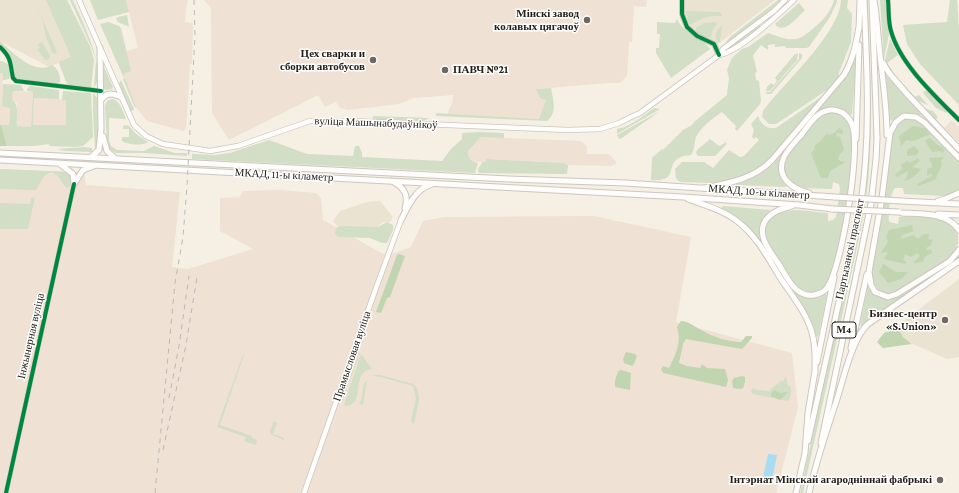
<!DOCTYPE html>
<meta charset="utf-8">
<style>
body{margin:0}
canvas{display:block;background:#f5efe4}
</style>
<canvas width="959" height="493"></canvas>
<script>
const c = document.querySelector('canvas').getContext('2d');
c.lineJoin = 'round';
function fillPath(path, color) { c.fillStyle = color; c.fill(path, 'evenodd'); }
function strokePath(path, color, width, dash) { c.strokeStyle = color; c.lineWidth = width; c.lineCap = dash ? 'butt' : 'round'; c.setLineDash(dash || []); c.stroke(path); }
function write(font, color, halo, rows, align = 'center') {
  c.font = font + ' "Crimson Pro",serif'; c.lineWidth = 3; c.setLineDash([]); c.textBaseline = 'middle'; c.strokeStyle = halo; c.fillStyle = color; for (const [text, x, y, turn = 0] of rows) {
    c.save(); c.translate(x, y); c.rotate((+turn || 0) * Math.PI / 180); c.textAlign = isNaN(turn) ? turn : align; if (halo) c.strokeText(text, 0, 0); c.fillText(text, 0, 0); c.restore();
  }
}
fillPath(new Path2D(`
 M 0,0 L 46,0 L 73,57 L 49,67 L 0,41 Z
 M 685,0 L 775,0 L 718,44 L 694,31 L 690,25 L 685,13 Z
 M 380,201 L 393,217 L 390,222 L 383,222 L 377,227 L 338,227 L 333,221 L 340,211 L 367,202 Z
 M 959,279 L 959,357 L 947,359 L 913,344 L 903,337 L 897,326 Z`), '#ebe3d2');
fillPath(new Path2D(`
 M 126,0 L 188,0 L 186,8 L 185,22 L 193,23 L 192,64 L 190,64 L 186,129 L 184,131 L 147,121 L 136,107 L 124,77 L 124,74 L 131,71 L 126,51 L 138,48 Z
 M 204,0 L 647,0 L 646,7 L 634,6 L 632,42 L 629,42 L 627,76 L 620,83 L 606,83 L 536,89 L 546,100 L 540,119 L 448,114 L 449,109 L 452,104 L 453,95 L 414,98 L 399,104 L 348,110 L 340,108 L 336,102 L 325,107 L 318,95 L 229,140 L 212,113 L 211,8 Z
 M 0,73 L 3,74 L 2,106 L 10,107 L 9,126 L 0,125 Z
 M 13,91 L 33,92 L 31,127 L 17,126 L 17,103 L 12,99 Z
 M 34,97 L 66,100 L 66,125 L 33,125 Z
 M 952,120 L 959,127 L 959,143 L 944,128 Z
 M 481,137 L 581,141 L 587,146 L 587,154 L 609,154 L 617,163 L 611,166 L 565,165 L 565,163 L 487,159 L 486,162 L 474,162 L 468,156 L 468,151 Z
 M 0,169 L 71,172 L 84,174 L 86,185 L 180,192 L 172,267 L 188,269 L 253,249 L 220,231 L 220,198 L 240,197 L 243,191 L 280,190 L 316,193 L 321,198 L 323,220 L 383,254 L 395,253 L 411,247 L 423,221 L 444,217 L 594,216 L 691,237 L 676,322 L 792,353 L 798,407 L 776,493 L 0,493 Z`), '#efe1d4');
fillPath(new Path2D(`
 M 34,0 L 57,52 L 53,54 L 46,37 L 43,22 Z
 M 46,0 L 67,0 L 90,46 L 94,60 L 91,88 L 69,85 L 66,82 L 59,63 L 61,60 L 62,61 L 71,57 Z
 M 70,0 L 73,0 C 80,16 109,74 94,87 L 96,60 L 91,46 Z
 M 90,0 L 126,0 L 129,12 L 98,20 Z
 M 778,0 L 782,0 L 761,18 L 727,44 L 726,42 L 730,37 Z
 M 834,0 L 837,0 L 837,2 L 830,17 L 809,47 L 806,48 L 786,48 L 785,46 L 775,47 L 775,44 L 768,45 L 768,50 L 761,45 L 754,54 L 753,56 L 757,72 L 755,73 L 756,80 L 759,81 L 761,101 L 760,104 L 737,131 L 735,129 L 736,126 L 722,112 C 713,118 701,127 696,137 C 694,143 695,150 691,155 C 687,156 683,155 679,158 C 665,166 679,182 651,180 L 652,158 L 662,149 L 663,150 L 683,130 L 692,125 L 694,122 L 727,95 L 729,78 L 727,70 L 732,58 L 742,49 L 748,47 L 768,33 C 778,36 791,43 802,37 C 814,29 831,15 834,0 Z
 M 841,0 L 848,0 L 847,8 L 852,14 L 851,42 L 838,75 L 842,75 L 836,84 L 776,124 L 769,124 L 762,117 L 763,111 C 783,84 840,33 841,0 Z
 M 867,0 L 868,0 C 869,60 874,121 868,182 C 864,221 854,259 846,298 C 832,363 817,428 803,493 L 800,493 L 859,224 L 865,188 L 868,33 Z
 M 880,0 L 886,0 L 889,34 L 884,59 Z
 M 950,0 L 957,0 L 959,28 L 959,105 L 920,64 L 907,44 L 903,25 L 947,22 Z
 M 799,3 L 805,10 C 798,16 784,36 775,24 Z
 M 686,11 L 720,12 L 722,16 L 712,16 L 703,18 L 690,25 L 688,21 Z
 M 127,15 L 129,27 L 118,22 L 116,19 L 118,17 Z
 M 677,19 C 684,35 704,38 710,49 L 671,78 L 656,53 L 656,48 L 659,48 L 660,34 L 657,34 L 657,22 L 675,23 Z
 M 108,22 L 119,26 L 121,28 L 131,71 L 124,74 L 124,77 L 123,76 L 100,24 Z
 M 715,22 L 717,24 L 712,31 L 711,38 L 697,34 L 696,32 L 696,28 L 704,23 Z
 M 722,25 L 720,41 L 718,43 C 714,35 715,31 722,25 Z
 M 759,25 L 761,27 L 731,48 L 730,46 Z
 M 890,39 L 898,55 L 887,63 L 896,76 L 915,97 L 919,95 L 928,105 L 913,99 L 890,71 L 885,61 Z
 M 0,41 C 12,52 35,76 52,65 C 57,67 61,76 60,82 L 57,85 C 44,83 31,80 17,79 L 14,77 C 13,62 13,55 0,44 Z
 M 42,42 L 50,56 L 48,60 L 45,60 L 37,49 L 40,48 L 38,44 Z
 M 799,53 L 802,54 L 802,58 L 771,94 L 767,94 L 765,92 L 770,92 L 799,59 Z
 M 795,54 L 798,54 L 797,60 L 770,91 L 766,91 L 767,87 L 771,83 L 774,85 L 777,81 L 775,78 Z
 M 0,61 C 10,62 12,70 9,79 L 3,80 L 3,74 L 0,73 Z
 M 855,61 L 856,63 L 852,114 L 850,115 C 840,106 828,103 817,113 L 780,164 L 779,173 L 787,186 L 785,187 L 736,185 L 736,182 C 751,181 763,173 774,163 L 849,71 L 853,62 Z
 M 104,67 L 113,87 L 112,89 L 105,90 L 104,89 Z
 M 887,76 L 959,151 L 959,153 L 926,118 C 913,110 904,113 892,121 L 890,120 L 886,77 Z
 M 125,78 L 136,107 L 135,108 L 123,79 Z
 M 121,80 L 134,109 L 132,111 L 130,111 L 119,84 Z
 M 3,84 L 21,85 L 24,91 L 13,91 L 12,99 C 20,106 16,117 17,126 L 31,127 L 33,92 L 27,91 L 27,89 L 30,86 L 58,90 L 59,91 L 59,99 L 34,98 L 33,125 L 66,125 L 66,100 L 62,100 L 63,91 L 91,93 L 93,137 L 83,146 L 74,147 L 50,146 L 49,144 L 33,146 L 7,146 L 1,125 L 9,125 L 10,108 L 2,106 Z
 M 551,88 C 553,100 558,112 547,121 L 436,116 L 436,113 L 539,119 L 546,100 L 540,98 L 536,89 Z
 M 926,90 L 947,111 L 947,113 L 936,108 L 923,93 Z
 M 93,93 L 97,98 L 98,143 L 95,151 L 93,112 Z
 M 821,97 L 822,98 L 778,151 L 763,165 L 750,174 L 730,180 L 713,183 L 682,182 L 678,181 L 676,178 L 675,169 L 682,162 L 704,162 L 713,168 L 729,150 L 740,157 L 744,156 L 759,140 L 756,137 L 754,139 L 752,137 L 754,130 L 751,124 L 758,116 C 761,125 767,129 776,128 Z
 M 112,99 C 120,100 122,111 126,118 L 124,119 L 109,118 L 109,141 L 111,146 L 117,150 L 144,151 L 154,146 L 175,153 L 187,153 L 187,156 L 145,153 L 116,153 L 111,150 L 108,147 L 107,143 L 105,106 L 107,101 Z
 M 654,108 L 660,109 L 617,134 L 617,129 C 630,127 643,116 654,108 Z
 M 923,108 L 933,111 L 938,117 L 936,119 L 957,142 L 956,144 Z
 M 660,111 L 622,138 L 619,139 L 617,135 Z
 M 831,112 C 839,113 847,116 850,124 C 859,146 840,264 828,284 C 823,292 812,295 804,292 C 792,286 786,272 779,262 C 774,254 768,247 765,238 C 764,233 764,228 767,224 C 777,203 809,212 828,213 L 828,221 L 833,220 L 836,217 L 840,189 L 839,184 L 833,182 L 832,189 L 798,188 C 792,182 784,177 784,168 C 783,157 810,125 819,117 C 822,114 827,113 831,112 Z
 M 373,116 L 429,118 L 424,121 L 373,119 Z
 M 910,117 L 920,121 L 959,161 L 959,191 L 943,196 L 904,194 L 903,188 L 895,188 C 890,193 888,215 889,222 L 898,224 L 899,217 L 924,217 L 945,220 L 954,228 L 958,235 L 958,243 L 955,252 L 946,261 L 902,290 L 889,295 C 876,292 872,283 872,271 L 885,197 L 891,136 C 894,126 899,120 910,117 Z
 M 126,125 L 129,126 L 136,134 L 148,142 C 143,146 127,145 122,141 L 122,137 L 129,137 L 129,129 L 123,129 L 123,126 Z
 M 480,132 L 504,133 L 504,138 L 481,137 L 468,151 C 467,158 472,162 478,163 L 475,173 L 192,159 L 192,154 L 215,155 L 230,153 L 269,140 L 307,154 L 353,156 L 355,146 L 359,146 L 362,153 L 362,157 L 442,161 L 451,149 L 462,139 L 462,133 Z
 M 710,139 L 719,146 L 725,143 L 724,140 L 727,144 L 715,156 L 698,156 L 696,153 L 697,150 Z
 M 84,147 L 92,148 L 92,152 L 66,151 L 57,149 Z
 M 486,159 L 565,163 L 565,165 L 568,165 L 567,174 L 479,173 C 476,168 481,167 482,162 L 486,162 Z
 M 0,169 L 71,172 L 72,176 L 69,187 L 67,188 C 60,183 62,176 51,172 L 44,176 L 36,190 L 0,189 Z
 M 35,197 L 28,229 L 0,229 L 0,203 L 30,204 L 31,198 Z
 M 723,206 L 770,210 C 768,214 764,217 762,221 C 757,229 760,240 764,247 C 771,259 786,284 795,292 C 803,299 816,300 825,294 L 827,295 L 818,337 L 816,336 L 811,322 L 802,305 L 761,245 L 721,209 Z
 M 387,222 L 393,225 L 393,230 L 387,243 L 382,243 L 370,238 L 338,237 L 335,233 L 336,228 L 341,226 L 378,227 Z
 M 959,254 L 959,258 L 874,316 L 861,326 L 860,325 L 869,280 L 871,288 C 886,298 886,302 904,294 L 954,260 Z
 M 359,353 L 360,353 L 342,402 L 342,400 Z
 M 361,354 L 372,369 C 350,372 366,401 348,406 L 344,405 Z
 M 243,355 L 244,355 L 220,425 L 252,436 L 252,438 L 257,440 L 256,445 L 244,441 L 246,437 L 217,427 Z
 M 374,375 L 380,375 L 413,384 L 417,388 L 419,399 L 414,424 L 411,421 L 416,398 L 413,386 L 381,377 L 373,376 Z
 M 786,377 L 788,386 L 790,386 C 791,391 792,397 788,401 L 753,394 L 751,392 L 752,389 L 754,388 L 756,390 L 769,391 L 778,383 L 779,385 L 780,384 L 779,382 L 781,380 L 782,382 L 785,379 L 784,378 Z
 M 367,380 L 363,405 L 359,404 C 365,397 360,386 367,380 Z
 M 274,421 L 277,423 L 273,434 L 284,438 L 283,440 L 271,434 L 270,431 Z`), '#d2dec5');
fillPath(new Path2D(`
 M 0,125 L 1,125 L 7,146 L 0,146 Z
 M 913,126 L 925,128 L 930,134 L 914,141 L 906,140 L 901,146 L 899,136 Z
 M 839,128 L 843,130 L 843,134 L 837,133 L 836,137 L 840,136 L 844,150 L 839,155 L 838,160 L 845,162 L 830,171 L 828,178 L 821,178 L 811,153 L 814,150 L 815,145 L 820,142 L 826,134 C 832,136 835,132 839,128 Z
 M 929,138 C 935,141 935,145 943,147 L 944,152 L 942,153 L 940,151 L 932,152 L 925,141 Z
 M 914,146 L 919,151 L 917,155 L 907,156 L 907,150 Z
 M 944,157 L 941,161 L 942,165 L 935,180 L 918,186 L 917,184 L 932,176 L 931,173 L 927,176 L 927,169 L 933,167 L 929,158 Z
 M 918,158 L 920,161 L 912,167 L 921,169 C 916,175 912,179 904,181 L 907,177 L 908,171 L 897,177 L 895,175 L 902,169 L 901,164 L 908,161 L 910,163 Z
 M 912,225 L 913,231 L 902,235 L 901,239 L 914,235 L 918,239 L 924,234 L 929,234 L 928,239 L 933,240 L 930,246 L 926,248 L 927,250 L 931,249 L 932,253 L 926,256 L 922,262 L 913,263 L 920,256 L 917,253 L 911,257 L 905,254 L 903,260 L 907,262 L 905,264 L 884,259 L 888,252 L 881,253 L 888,242 L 886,236 L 889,230 Z
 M 399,254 L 405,256 L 390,297 L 387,298 L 381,313 L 376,312 L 397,255 Z
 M 883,264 L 896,272 L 908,272 L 901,279 L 888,283 L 879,272 Z
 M 681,321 C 688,321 695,327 701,330 C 713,337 728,342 741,342 L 746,336 L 752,336 L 752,338 L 742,349 L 686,339 L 683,344 L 679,363 L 687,366 L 700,368 L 702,364 L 707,368 L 725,369 L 728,380 L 726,387 L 663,373 L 661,369 L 663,366 L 669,368 C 676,354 682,342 677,327 Z
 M 897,326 L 903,337 L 912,344 L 883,348 L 877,342 L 884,333 L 895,329 Z
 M 626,352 L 635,354 L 637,356 L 634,364 L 632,366 L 624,363 L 623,359 Z
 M 621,370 L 631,373 L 630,390 L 615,387 L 615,381 L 618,371 Z
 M 742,376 L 745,377 L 745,382 L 743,388 L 740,389 L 733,388 L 732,381 L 734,378 Z
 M 774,390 L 780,393 L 788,392 L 780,400 L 771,396 L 771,394 Z`), '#c1d5b1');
fillPath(new Path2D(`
 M 768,454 L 777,455 L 772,480 L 763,478 Z`), '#a9dbf2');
const minor = new Path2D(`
 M 888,0 C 889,10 888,21 891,31 C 900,64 935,96 959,120
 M 0,47 C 12,58 10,64 13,78 L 16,81 L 101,91
 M 6,493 L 74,184`);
const tertiary = new Path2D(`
 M 682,0 L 682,14 L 687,27 L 697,36 L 714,44 L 719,55`);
const secondary = new Path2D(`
 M 79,0 L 134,125 L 146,136 L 163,144 L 210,151 L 238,146 L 310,121 L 351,121 L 568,130 L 600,129 L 619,123 L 631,117 L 640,113 L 719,55 L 723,49 L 774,11 L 785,0
 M 719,55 C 739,52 779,14 794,0
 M 304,493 L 376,288 L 401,220`);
const primary = new Path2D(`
 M 859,29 L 860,0
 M 856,139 L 859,45
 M 704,188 C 729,183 754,179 772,160 L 844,75 C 853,60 856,44 859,27
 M 808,441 L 861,203 C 871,135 867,68 864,0
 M 821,443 L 871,204 L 876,159 L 877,138 L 872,0`);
const trunk = new Path2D(`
 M 874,0 C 877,18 878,37 880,55 C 883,82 887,108 887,135
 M 883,63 L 889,73 L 908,95 L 959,149
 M 101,100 C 107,92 112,93 121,97
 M 103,136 L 107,151 L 116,159
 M 0,153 L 508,179 L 625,183 L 835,197
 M 91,157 L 99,150 L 101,129 L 100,48
 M 959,158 L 925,123 L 916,117 L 904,116 L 896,122 L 890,133 L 882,198 L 869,272 L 871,285 L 875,292 L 888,297 L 897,294 L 950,261 L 959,250
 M 0,160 L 683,197 L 799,205 L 833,209
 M 60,164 L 73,174 L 74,183
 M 392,181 C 404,187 409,195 405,208
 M 74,184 L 83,170 L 94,166
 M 688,199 C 704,205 723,210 737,221 C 756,235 769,259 781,279 C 793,297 809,316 813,337 C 816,349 815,361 815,373
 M 901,201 L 959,204
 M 938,201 L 945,199 L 959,193
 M 792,206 C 774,210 757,219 764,240 C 767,248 773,256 778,263 C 784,272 789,284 797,290 C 802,294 808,296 814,295 C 819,294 824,292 827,288 C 842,267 860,153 853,128 C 852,123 848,117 843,113 C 838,110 831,109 826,111 C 816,113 808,126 802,134 C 796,141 788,149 784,157 C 775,177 792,189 809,193
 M 902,213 C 921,214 947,212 959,230
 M 938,214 L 959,215
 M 401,220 C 409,205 415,189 432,184
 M 851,348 L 867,274
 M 817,362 L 834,277
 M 796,493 L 805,453 L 808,413 L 815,371
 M 809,493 C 816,462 826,432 836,402 C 843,381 852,338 868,324 L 959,261`);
strokePath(minor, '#ccc7bf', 5);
strokePath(tertiary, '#ccc7bf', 6);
strokePath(secondary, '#ccc7bf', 6);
strokePath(primary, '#ccc7bf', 7);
strokePath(trunk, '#ccc7bf', 7);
strokePath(minor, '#fefdfb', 3);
strokePath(tertiary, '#fefdfb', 4);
strokePath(secondary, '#fefdfb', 4.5);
strokePath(primary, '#fefdfb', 5);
strokePath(trunk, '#fefdfb', 5);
strokePath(new Path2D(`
 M 169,398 L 179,346 L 189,276
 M 163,450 L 186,345 L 197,277
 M 155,493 L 175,283 L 183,237 L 187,186 L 195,35 L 194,0`), '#bab9b7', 1, [5, 5]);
const trunkBridge = new Path2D(`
 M 835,197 L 901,201
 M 833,209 L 899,212`);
strokePath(trunkBridge, '#ccc7bf', 7, []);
strokePath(trunkBridge, '#fefdfb', 5);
strokePath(new Path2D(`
 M 682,0 L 682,14 L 687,27 L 697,36 L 714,44 L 719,55
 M 888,0 C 889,10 888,21 891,31 C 900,64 935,96 959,120
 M 0,47 C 12,58 10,64 13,78 L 16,81 L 101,91
 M 6,493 L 74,184`), '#00873e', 4);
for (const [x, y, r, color] of [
 [587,20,4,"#6d6860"],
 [373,60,4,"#6d6860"],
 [445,70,4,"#6d6860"],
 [945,320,4,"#6d6860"],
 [940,480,4,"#6d6860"]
]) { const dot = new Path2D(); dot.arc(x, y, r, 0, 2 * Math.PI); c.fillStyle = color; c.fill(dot); strokePath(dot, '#fff', 1.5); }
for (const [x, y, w] of [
 [844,330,24]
]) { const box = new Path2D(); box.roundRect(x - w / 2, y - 8, w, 16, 3); c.fillStyle = '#fff'; c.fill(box); strokePath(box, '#242019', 1); }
write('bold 10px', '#242019', null, [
 ["М4",844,330]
]);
write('bold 11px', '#242019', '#fff', [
 ["Мінскі завод",579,14],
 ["колавых цягачоў",579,27],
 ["Цех сварки и",365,54],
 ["сборки автобусов",365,67],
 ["ПАВЧ №21",453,70,"left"],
 ["Бизнес-центр",937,314],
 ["«S.Union»",937,327],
 ["Інтэрнат Мінскай агародніннай фабрыкі",932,480]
], 'right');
write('11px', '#242019', '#fff', [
 ["вуліца Машынабудаўнікоў",376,123,2],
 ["МКАД, 11-ы кіламетр",284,175,3],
 ["МКАД, 10-ы кіламетр",759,192,4],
 ["Партызанскі праспект",850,249,-78],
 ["Інжынерная вуліца",31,336,-77],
 ["Прамысловая вуліца",352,356,-71]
]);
</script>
